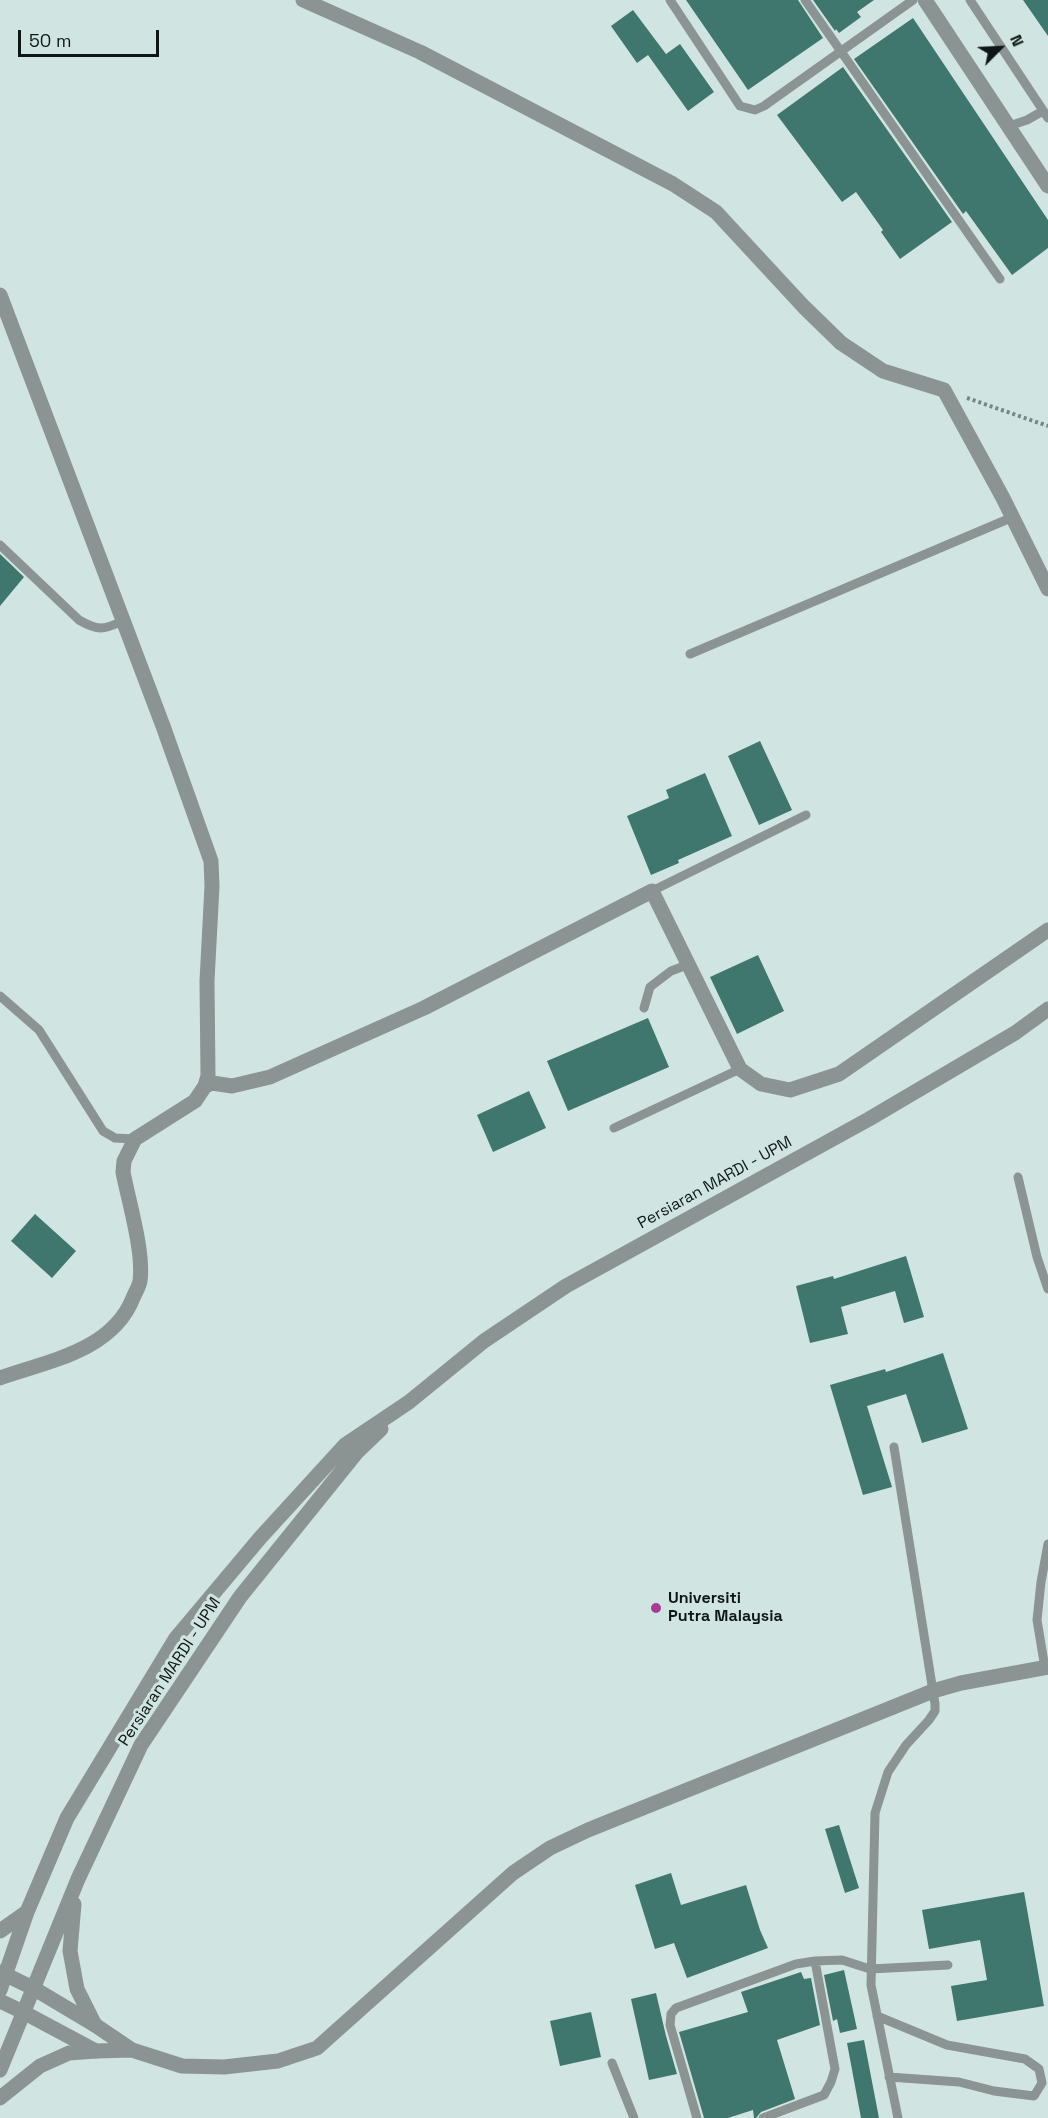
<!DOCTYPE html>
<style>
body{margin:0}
#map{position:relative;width:1048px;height:2118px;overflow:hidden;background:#d0e5e1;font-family:"Space Grotesk",sans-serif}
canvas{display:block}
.north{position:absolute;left:970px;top:18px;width:60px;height:60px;-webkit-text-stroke:4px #d0e5e1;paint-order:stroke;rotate:66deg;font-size:16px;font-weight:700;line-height:24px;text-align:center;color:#0f1715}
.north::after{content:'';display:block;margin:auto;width:21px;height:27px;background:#0f1715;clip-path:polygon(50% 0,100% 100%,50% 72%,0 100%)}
.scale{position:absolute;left:18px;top:30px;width:141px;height:27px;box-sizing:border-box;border:3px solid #0f1715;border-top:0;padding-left:8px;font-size:18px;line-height:21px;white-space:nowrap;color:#0f1715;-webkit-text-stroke:4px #d0e5e1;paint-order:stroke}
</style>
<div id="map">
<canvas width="1048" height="2118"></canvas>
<div class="north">N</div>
<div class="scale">50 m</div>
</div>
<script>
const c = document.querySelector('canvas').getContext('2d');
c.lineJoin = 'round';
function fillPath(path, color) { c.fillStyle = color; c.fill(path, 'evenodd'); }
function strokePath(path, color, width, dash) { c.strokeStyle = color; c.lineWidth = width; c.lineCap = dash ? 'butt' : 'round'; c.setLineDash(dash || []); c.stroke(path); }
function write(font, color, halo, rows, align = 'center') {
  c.font = font + ' "Space Grotesk",sans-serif'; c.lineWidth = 6; c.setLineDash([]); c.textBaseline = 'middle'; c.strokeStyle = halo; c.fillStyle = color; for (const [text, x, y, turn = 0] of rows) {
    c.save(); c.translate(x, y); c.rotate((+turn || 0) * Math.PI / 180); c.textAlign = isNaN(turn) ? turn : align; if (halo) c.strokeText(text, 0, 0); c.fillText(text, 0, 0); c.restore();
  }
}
fillPath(new Path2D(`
 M 686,0 L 798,0 L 823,38 L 748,90 Z
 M 813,0 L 874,0 L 857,12 L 861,17 L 839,33 L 836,29 L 835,31 Z
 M 1023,0 L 1048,0 L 1048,36 Z
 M 633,10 L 666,54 L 680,44 L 714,92 L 688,111 L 648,55 L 637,63 L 611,26 Z
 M 913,18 L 1048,220 L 1048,248 L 1012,275 L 966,211 L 963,214 L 854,59 Z
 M 843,67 L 952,222 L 900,259 L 881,232 L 883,230 L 856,192 L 842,202 L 777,115 Z
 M 0,554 L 24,577 L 0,606 Z
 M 760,741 L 792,810 L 759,825 L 728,756 Z
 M 705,773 L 732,836 L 678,860 L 679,863 L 651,875 L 627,816 L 669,798 L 666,790 Z
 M 758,955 L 784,1011 L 737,1034 L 710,977 Z
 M 648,1018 L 669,1067 L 568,1111 L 547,1061 Z
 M 529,1091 L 546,1128 L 493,1152 L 477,1115 Z
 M 35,1214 L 76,1251 L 52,1278 L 11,1241 Z
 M 906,1256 L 924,1317 L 904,1323 L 895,1291 L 841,1307 L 848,1334 L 810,1343 L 796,1286 L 833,1276 L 834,1279 Z
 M 943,1353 L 968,1429 L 922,1443 L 906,1394 L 867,1406 L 892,1487 L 863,1495 L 830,1385 L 885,1369 L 886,1372 Z
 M 839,1825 L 859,1888 L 845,1893 L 825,1829 Z
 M 671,1873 L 681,1905 L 746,1885 L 760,1930 L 768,1948 L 687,1978 L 674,1943 L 655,1949 L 635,1885 Z
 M 1024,1892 L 1044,2006 L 957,2021 L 951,1986 L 987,1980 L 980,1940 L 929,1949 L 922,1910 Z
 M 844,1970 L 857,2029 L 840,2033 L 837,2019 L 833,2021 L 824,1975 Z
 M 801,1972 L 804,1979 L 811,1978 L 820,2025 L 777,2040 L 795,2099 L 761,2112 L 756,2118 L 754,2118 L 753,2110 L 728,2118 L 704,2118 L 679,2032 L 748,2012 L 741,1992 Z
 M 656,1993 L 666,2036 L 677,2074 L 649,2080 L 631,1999 Z
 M 591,2012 L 601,2057 L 560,2066 L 550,2021 Z
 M 864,2040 L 879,2118 L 861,2118 L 847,2043 Z`), '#3f776f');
strokePath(new Path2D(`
 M 967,398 L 1048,426`), '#778683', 4, [3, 3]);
strokePath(new Path2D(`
 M 670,0 L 740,106 L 755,110 L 764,106 L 913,0
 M 805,0 L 1000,279
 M 970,0 L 1048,118
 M 1009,126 L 1027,120 L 1043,111
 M 0,545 L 79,620 C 98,631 103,630 123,621
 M 690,654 L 1013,517
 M 652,891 L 806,815
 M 0,996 L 39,1030 L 103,1131 L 115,1138 L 135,1139
 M 644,1008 L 650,987 L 671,971 L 687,965
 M 614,1128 L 740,1069
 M 1018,1177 L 1037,1257 L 1048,1289
 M 894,1447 L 935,1704 L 935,1711 L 929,1720 L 906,1745 L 888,1772 L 875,1813 L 871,1985 L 898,2118
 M 1045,1668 L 1037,1620 L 1041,1582 L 1048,1544
 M 877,2016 L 947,2045 L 1025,2059 L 1039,2069 L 1042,2083 L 1034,2096 L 994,2091 L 959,2082 L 889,2077
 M 612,2063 L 634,2118
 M 697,2118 L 670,2025 L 671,2014 L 676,2008 L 796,1964 L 815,1961 L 842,1960 L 870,1969 L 948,1965
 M 763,2118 L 824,2095 L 831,2082 L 835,2069 L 815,1961`), '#8b9492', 9);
strokePath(new Path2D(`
 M 303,0 L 420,52 L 673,184 L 716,212 L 804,307 L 841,343 L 883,371 L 944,390 L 1003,498 L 1048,589
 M 925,0 L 1048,186
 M 0,295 L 163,726 L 211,861 L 212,886 L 207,981 L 208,1076 L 205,1086
 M 0,1378 C 48,1361 112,1351 133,1298 C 135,1293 139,1287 140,1281 C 144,1252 129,1203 123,1172 L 124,1161 L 135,1139 L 195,1101 L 205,1086 L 212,1083 L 232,1086 L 270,1077 L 424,1008 L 652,891 L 740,1069 L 761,1084 L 790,1090 L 839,1074 L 1048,930
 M 33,1988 L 95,2025 L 132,2050 L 182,2066 L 224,2067 L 278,2061 L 317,2048 L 513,1873 L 550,1848 L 588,1830 L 933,1691 L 961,1683 L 1048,1667
 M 23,2012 L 96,2051 L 132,2050`), '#8b9492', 15);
strokePath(new Path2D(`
 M 74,1904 L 70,1951 L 77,1989 L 95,2025
 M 0,1931 L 27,1912
 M 0,1972 L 33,1988
 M 0,1990 L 27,1912 L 67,1818 L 176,1638 L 260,1538 L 345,1445 L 409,1402 L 484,1341 L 566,1286 L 869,1119 L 1015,1033 L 1048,1009
 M 0,2001 L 23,2012
 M 0,2070 L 78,1879 L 141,1745 L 240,1597 L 357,1452 L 381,1429
 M 0,2098 L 40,2066 L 69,2053 L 96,2051`), '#8b9492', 15);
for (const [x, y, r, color] of [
 [656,1608,6,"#a83a98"]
]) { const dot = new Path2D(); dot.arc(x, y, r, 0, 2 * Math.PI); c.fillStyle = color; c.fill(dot); strokePath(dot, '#d0e5e1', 2); }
write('16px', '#0f1715', '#d0e5e1', [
 ["Persiaran MARDI - UPM",715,1183,-29],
 ["Persiaran MARDI - UPM",170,1672,-57]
]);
write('bold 16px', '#0f1715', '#d0e5e1', [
 ["Universiti",668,1599],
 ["Putra Malaysia",668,1617]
], 'left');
</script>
